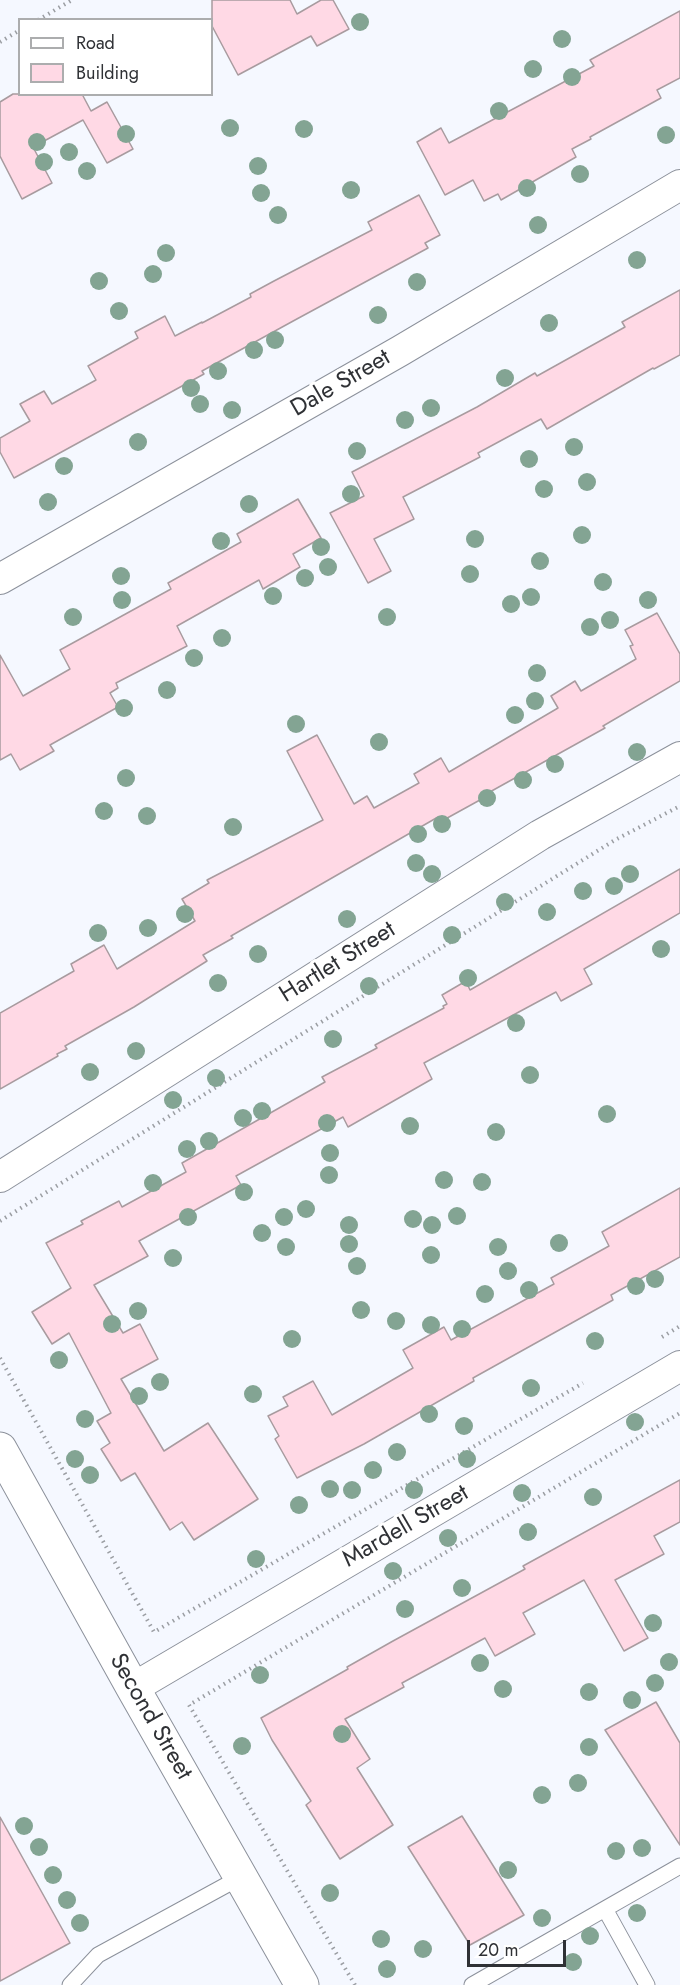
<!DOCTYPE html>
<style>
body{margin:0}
#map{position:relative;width:680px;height:1985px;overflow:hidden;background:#f5f8ff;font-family:Jost,sans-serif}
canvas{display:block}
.legend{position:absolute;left:18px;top:18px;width:195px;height:78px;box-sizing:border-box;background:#fff;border:2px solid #acadae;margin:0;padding:8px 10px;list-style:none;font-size:18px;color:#2f3135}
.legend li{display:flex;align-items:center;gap:12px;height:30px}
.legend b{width:30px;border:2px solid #acadae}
.scale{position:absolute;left:467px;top:1940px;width:99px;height:27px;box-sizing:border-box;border:3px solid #2f3135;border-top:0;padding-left:8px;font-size:18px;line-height:21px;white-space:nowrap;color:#2f3135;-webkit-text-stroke:4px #fff;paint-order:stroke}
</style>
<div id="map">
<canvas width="680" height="1985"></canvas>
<ul class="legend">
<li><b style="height:8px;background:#fff"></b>Road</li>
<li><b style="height:16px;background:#ffd9e5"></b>Building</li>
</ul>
<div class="scale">20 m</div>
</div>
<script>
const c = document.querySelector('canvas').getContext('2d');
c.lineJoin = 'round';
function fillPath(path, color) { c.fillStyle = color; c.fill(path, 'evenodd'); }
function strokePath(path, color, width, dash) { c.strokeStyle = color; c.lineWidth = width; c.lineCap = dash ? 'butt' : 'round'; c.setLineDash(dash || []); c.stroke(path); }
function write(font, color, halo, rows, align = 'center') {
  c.font = font + ' Jost,sans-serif'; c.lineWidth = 6; c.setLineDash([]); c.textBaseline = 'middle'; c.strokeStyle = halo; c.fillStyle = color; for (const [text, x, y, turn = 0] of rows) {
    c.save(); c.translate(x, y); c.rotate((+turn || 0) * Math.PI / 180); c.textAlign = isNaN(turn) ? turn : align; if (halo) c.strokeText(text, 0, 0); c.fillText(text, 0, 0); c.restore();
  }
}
const building = new Path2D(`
 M 212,0 L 290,0 L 297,14 L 321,0 L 333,0 L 349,29 L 317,46 L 311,36 L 238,75 L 212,26 Z
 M 680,11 L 680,78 L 657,90 L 661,98 L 590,137 L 591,139 L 572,149 L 576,157 L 501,200 L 498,194 L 484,201 L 473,180 L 445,195 L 417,142 L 441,128 L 449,143 L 594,66 L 590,60 Z
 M 13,94 L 82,94 L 91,111 L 107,102 L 133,149 L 107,163 L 83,120 L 33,147 L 52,183 L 22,199 L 0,156 L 0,102 Z
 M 419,195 L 440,235 L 425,243 L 428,248 L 295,320 L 202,371 L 204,374 L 14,478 L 0,452 L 0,438 L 30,421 L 20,404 L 44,391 L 52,404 L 96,380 L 88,366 L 138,338 L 135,332 L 165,316 L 175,336 L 202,322 L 202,323 L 251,297 L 250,294 L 274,281 L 372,230 L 368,222 Z
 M 680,290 L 680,355 L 654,369 L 653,368 L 547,429 L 541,419 L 478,453 L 480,457 L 403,497 L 414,519 L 374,539 L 391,571 L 368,583 L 330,513 L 364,496 L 352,472 L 477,407 L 535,373 L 537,376 L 625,327 L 622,322 Z
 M 298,499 L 321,538 L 293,554 L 300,567 L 263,589 L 259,580 L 177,626 L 187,646 L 116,683 L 118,688 L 110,693 L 118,707 L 50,745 L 54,751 L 20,770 L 11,754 L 0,760 L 0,655 L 23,696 L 70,669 L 60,650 L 171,589 L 168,583 L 241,542 L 237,534 Z
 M 657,613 L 680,654 L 680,681 L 603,726 L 605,728 L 488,793 L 489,795 L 440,822 L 438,817 L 231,936 L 233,938 L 203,955 L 207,961 L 134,1007 L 65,1046 L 67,1049 L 57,1054 L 58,1056 L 0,1089 L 0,1013 L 74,971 L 71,964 L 104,945 L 117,969 L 195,921 L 182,899 L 209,883 L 207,880 L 323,820 L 287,751 L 317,735 L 354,804 L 367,796 L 374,808 L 419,783 L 414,774 L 441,758 L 449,772 L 558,708 L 551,696 L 575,681 L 581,691 L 636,659 L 630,646 L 633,645 L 625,630 Z
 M 680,869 L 680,913 L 584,969 L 592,984 L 561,1001 L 556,992 L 424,1063 L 432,1079 L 348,1127 L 343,1117 L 236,1176 L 241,1185 L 139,1241 L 148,1256 L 94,1285 L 123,1333 L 140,1324 L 158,1359 L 121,1379 L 164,1451 L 208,1423 L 258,1499 L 194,1540 L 182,1522 L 170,1530 L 135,1473 L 121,1481 L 101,1449 L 110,1443 L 97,1421 L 111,1413 L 69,1333 L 52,1344 L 32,1312 L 71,1288 L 46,1243 L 83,1224 L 81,1221 L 119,1201 L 122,1207 L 186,1172 L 182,1163 L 325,1082 L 322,1077 L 377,1048 L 375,1045 L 444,1008 L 443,1006 L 447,1004 L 442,995 L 466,981 L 470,990 Z
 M 680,1188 L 680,1257 L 611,1295 L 613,1300 L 473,1378 L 474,1381 L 364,1444 L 297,1478 L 275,1439 L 279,1436 L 268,1416 L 288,1406 L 283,1397 L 313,1381 L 332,1415 L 413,1368 L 403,1350 L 444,1327 L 451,1340 L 554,1284 L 551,1278 L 609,1246 L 602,1232 Z
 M 680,1480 L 680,1522 L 654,1536 L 664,1554 L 615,1580 L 648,1638 L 624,1651 L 584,1580 L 523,1613 L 535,1634 L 495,1656 L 485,1638 L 402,1683 L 404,1687 L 345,1719 L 370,1759 L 357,1768 L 393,1825 L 340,1859 L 306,1805 L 311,1801 L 272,1740 L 261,1718 L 348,1669 L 347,1667 L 393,1641 L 525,1569 L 523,1566 Z
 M 656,1702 L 680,1743 L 680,1845 L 605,1730 Z
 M 462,1816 L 524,1915 L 470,1945 L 408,1847 Z
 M 0,1817 L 70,1943 L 0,1981 Z`);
fillPath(building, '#ffd9e5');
strokePath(building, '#a89b9f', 1.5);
const lane = new Path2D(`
 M 605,1909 L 647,1985
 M 70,1985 L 98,1955 L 241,1877
 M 472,1985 L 680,1866`);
const street = new Path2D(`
 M 0,579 L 400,351 L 680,185
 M 0,1177 L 540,835 L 680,757
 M 133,1688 L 680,1366`);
const secondary = new Path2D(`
 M 0,1449 L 133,1688 L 302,1985`);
strokePath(lane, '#8c919b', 17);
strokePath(street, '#8c919b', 32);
strokePath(secondary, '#8c919b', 35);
strokePath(new Path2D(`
 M 38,20 L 72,0
 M 0,42 L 20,30
 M 0,1221 L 615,840 L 680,806
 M 662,1337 L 680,1326
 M 0,1358 L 154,1632 L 583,1383
 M 355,1985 L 189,1705 L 680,1413`), '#9b9ea3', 4, [1.5, 4.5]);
strokePath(lane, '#fff', 15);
strokePath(street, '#fff', 30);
strokePath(secondary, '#fff', 33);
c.fillStyle = '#83a493';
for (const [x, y] of [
 [360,22],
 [562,39],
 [533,69],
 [572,77],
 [499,111],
 [230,128],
 [304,129],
 [126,134],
 [666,135],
 [37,142],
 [69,152],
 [44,162],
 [258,166],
 [87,171],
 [580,174],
 [527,188],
 [351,190],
 [261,193],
 [278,215],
 [538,225],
 [166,253],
 [637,260],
 [153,274],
 [99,281],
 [417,282],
 [119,311],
 [378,315],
 [549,323],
 [275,340],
 [254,350],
 [218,371],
 [505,378],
 [191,388],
 [200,404],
 [431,408],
 [232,410],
 [405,420],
 [138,442],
 [574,447],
 [357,451],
 [529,459],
 [64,466],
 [587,482],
 [544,489],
 [351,494],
 [48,502],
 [249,504],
 [582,535],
 [475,539],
 [221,541],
 [321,547],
 [540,561],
 [328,567],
 [470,574],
 [121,576],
 [305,578],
 [603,582],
 [273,596],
 [531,597],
 [122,600],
 [648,600],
 [511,604],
 [73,617],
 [387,617],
 [610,620],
 [590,627],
 [222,638],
 [194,658],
 [537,673],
 [167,690],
 [535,701],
 [124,708],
 [515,715],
 [296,724],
 [379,742],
 [637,752],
 [555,764],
 [126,778],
 [523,780],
 [487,798],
 [104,811],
 [147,816],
 [442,824],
 [233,827],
 [418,834],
 [416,863],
 [432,874],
 [630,874],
 [614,886],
 [583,891],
 [505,902],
 [547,912],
 [185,914],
 [347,919],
 [148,928],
 [98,933],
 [452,935],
 [661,949],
 [258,954],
 [468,978],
 [218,983],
 [369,986],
 [516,1023],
 [333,1039],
 [136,1051],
 [90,1072],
 [530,1075],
 [216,1078],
 [173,1100],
 [262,1111],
 [607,1114],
 [243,1118],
 [327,1123],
 [410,1126],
 [496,1132],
 [209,1141],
 [187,1149],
 [330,1153],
 [329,1175],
 [444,1180],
 [482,1182],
 [153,1183],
 [244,1192],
 [306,1209],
 [457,1216],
 [188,1217],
 [284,1217],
 [413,1219],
 [349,1225],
 [432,1225],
 [262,1233],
 [559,1243],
 [349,1244],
 [286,1247],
 [498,1247],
 [431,1255],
 [173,1258],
 [357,1266],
 [508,1271],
 [655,1279],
 [636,1286],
 [529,1290],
 [485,1294],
 [361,1310],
 [138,1311],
 [396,1321],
 [112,1324],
 [431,1325],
 [462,1329],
 [292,1339],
 [595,1341],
 [59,1360],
 [160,1382],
 [531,1388],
 [253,1394],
 [139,1396],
 [429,1414],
 [85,1419],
 [635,1422],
 [464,1426],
 [397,1452],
 [75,1459],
 [467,1459],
 [373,1470],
 [90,1475],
 [330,1489],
 [352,1490],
 [414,1490],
 [522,1493],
 [593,1497],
 [299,1505],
 [528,1532],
 [448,1538],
 [256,1559],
 [393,1571],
 [462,1588],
 [405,1609],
 [653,1623],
 [669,1662],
 [480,1663],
 [260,1675],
 [655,1683],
 [503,1689],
 [589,1692],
 [632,1700],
 [342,1734],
 [242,1746],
 [589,1747],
 [578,1783],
 [542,1795],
 [24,1826],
 [39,1847],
 [642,1848],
 [616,1851],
 [508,1870],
 [53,1875],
 [330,1893],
 [67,1900],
 [637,1913],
 [542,1918],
 [80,1923],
 [590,1936],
 [381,1939],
 [423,1949],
 [573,1962],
 [387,1969]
]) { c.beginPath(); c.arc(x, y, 9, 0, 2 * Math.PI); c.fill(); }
write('24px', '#2f3135', '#fff', [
 ["Dale Street",341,384,-30],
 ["Hartlet Street",338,963,-32],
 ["Mardell Street",406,1527,-30],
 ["Second Street",150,1717,60]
]);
</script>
